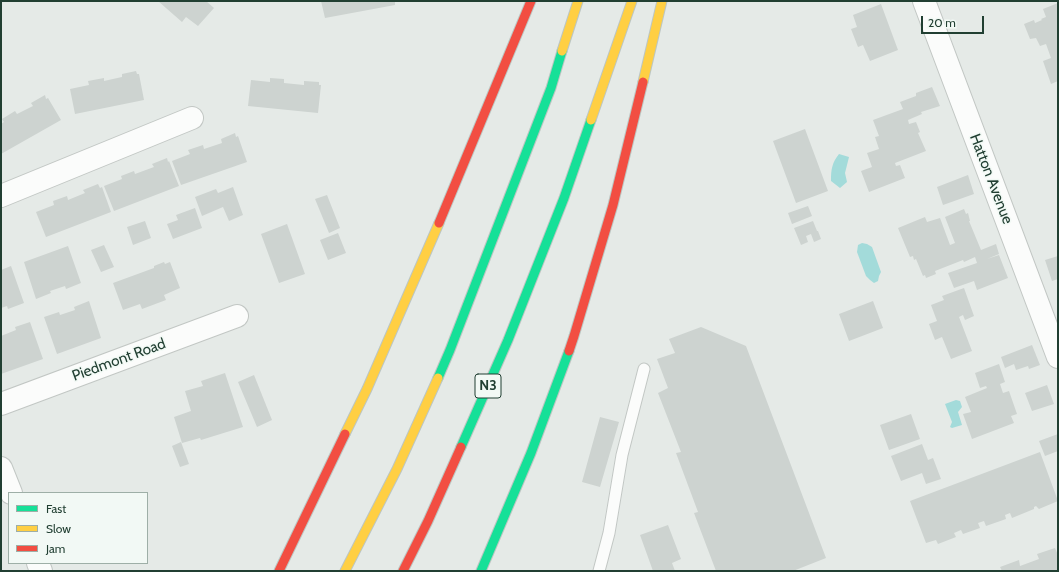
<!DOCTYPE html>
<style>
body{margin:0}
#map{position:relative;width:1059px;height:572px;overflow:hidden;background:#e5eae7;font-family:Cabin,sans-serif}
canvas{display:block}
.frame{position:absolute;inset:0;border:2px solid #213f32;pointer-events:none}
.legend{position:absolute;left:8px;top:492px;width:140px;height:72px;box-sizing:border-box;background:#f2f9f5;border:1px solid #9eafa7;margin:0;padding:5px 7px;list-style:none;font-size:12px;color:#213f32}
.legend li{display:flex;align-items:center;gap:8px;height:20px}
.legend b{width:20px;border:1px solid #9eafa7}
.scale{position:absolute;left:921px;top:16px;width:63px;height:18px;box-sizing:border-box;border:2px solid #213f32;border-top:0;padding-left:5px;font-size:12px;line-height:14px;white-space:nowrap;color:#213f32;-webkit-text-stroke:3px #f2f9f5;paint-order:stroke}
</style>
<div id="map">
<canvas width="1059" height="572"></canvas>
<div class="frame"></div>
<ul class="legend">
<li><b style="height:5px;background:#16e098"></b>Fast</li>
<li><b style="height:5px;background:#ffcf43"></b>Slow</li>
<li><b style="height:5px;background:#f24e42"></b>Jam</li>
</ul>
<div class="scale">20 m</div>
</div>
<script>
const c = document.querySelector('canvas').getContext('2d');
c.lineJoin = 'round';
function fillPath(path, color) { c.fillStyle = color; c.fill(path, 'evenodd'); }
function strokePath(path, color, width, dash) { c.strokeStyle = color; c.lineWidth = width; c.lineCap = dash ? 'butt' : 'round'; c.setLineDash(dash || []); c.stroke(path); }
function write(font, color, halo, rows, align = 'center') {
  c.font = font + ' Cabin,sans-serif'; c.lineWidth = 3; c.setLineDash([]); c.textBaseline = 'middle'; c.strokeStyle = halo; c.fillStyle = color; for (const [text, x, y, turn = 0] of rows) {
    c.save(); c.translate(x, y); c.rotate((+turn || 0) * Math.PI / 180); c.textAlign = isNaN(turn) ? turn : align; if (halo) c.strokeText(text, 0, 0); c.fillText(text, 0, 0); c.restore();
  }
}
fillPath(new Path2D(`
 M 839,154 L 849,157 L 845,173 L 847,182 L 840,188 L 831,181 C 831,169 832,163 839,154 Z
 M 862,243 L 867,244 L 872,247 L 881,272 L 879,276 L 878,281 L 874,283 L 870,280 L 866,276 L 857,252 L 858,245 Z
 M 956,400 L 960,401 L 962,407 L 958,412 L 962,425 L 952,428 L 950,427 L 952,422 L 945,404 Z`), '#a3dbda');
fillPath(new Path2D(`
 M 158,1 L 206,1 L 214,8 L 198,26 L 186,17 L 182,22 Z
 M 321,1 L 398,1 L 399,2 L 395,2 L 395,5 L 325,18 Z
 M 1058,3 L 1058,81 L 1051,84 L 1043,61 L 1051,58 L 1046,44 L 1040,46 L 1036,38 L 1030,39 L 1024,24 L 1034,20 L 1035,23 L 1042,20 L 1041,19 L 1046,17 L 1043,9 Z
 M 881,4 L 898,50 L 870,61 L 863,45 L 858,47 L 851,29 L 857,27 L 853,15 Z
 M 136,71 L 137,74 L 139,74 L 144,100 L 75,114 L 70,89 L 89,85 L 88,81 L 104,78 L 104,81 L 122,77 L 122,74 Z
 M 270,78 L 284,79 L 284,83 L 304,85 L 304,81 L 319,82 L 319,85 L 321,85 L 318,113 L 248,106 L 251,80 L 270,82 Z
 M 932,87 L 940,106 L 921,112 L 922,114 L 908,120 L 909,124 L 916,122 L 920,132 L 918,133 L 926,151 L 895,163 L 896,166 L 900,165 L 905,178 L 869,192 L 861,171 L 872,167 L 867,153 L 879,149 L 875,137 L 879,136 L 873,120 L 903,109 L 900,102 L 916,96 L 916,93 Z
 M 45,95 L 46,99 L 48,98 L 61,120 L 1,154 L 1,124 L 4,122 L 2,119 L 15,111 L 17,114 L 33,106 L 31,103 Z
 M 805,129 L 828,191 L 796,203 L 773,141 Z
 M 235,133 L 236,137 L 238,136 L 247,162 L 181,185 L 172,161 L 190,154 L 188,150 L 203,145 L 204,149 L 222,143 L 221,139 Z
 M 167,158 L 168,162 L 169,161 L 179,186 L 114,211 L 104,186 L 122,179 L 121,176 L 134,171 L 135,174 L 154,167 L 152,164 Z
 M 968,175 L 974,194 L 943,205 L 937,187 Z
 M 98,184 L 100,188 L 102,187 L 111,212 L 46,237 L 36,212 L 54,205 L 53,201 L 67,196 L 68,200 L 85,193 L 83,190 Z
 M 233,187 L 243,215 L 229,221 L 223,207 L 202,216 L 195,197 L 216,189 L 218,193 Z
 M 327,195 L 340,228 L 329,233 L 315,199 Z
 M 808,206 L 812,216 L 792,224 L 788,213 Z
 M 195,208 L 202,228 L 173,239 L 167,224 L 178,220 L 176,215 Z
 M 964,209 L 966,214 L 968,213 L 970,221 L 969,221 L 981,250 L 996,244 L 999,254 L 987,259 L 999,255 L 1008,278 L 977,290 L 974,281 L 954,288 L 948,273 L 977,263 L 975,257 L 964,262 L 963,260 L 935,271 L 936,274 L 926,278 L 925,275 L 923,276 L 916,259 L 914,260 L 913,256 L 910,257 L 898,228 L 925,217 L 927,222 L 940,218 L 950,245 L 955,243 L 945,217 Z
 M 145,221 L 151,238 L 133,245 L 127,227 Z
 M 813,221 L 817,231 L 818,231 L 821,239 L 814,242 L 811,234 L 806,236 L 808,242 L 801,245 L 794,228 Z
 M 287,224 L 305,274 L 279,283 L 261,234 Z
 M 338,233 L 346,253 L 328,260 L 320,240 Z
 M 104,245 L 114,267 L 101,272 L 91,250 Z
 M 68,246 L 81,283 L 66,289 L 65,286 L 50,291 L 51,293 L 36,299 L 24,262 Z
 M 1058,256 L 1058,279 L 1052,281 L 1045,260 Z
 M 164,262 L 165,264 L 170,262 L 180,288 L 164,295 L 166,300 L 142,309 L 140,304 L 123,310 L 113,283 L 154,268 L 154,266 Z
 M 11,266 L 24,303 L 8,309 L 7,306 L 1,308 L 1,270 Z
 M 964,288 L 974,316 L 965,320 L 963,315 L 959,317 L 972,351 L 951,359 L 942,337 L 935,340 L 929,324 L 937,321 L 931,305 L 944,300 L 942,296 Z
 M 89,301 L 101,338 L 57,354 L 44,317 L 59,312 L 60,315 L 75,310 L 74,307 Z
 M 873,301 L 883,328 L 849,341 L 839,314 Z
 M 30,322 L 43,359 L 1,374 L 1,336 L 16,330 L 15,327 Z
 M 701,327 L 746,346 L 826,558 L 793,571 L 716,571 L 694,513 L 698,512 L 676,453 L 681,452 L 658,393 L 668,388 L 657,359 L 675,353 L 669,339 Z
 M 1032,345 L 1040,365 L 1029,369 L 1028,366 L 1016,370 L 1014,364 L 1005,368 L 1001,357 Z
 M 999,364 L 1005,382 L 1000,384 L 1003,393 L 1009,391 L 1017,414 L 1011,416 L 1014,423 L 972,439 L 963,414 L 971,412 L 965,397 L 987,388 L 986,386 L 980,388 L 975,373 Z
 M 225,373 L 243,427 L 201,440 L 200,438 L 182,443 L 174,417 L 191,411 L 185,391 L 203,386 L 201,381 Z
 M 254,375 L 272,420 L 257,427 L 238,382 Z
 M 1047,385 L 1054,404 L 1032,411 L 1025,393 Z
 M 911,414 L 920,439 L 889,450 L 880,425 Z
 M 600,417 L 619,422 L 600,487 L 582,482 Z
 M 1058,434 L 1058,451 L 1045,456 L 1039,441 Z
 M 181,442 L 189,464 L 180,467 L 172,446 Z
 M 922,444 L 928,460 L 933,458 L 941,479 L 926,484 L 922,473 L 901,481 L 891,456 Z
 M 1040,452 L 1058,501 L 1039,509 L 1036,506 L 1034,507 L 1034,509 L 1012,518 L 1010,513 L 1005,515 L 1006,519 L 986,526 L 984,521 L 978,523 L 980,528 L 963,534 L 961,530 L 954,533 L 956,537 L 938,544 L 936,540 L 926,543 L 910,501 Z
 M 668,525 L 681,559 L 672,563 L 675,571 L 653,571 L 640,535 Z
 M 1055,548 L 1058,555 L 1058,571 L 1002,571 L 1000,567 L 1019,560 L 1020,566 L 1039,559 L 1037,554 Z`), '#cdd3d0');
const lane = new Path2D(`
 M 599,571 L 609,533 L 622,455 L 644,369`);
const street = new Path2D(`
 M 924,1 L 1058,357
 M 1,196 L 192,118
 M 1,404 L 237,316
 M 1,468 L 11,493
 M 38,563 L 41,571`);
const fast = new Path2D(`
 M 438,378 L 450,350 L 551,88 L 562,51
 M 461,447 L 508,340 L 564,198 L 591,120
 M 481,571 L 531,453 L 569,351`);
const slow = new Path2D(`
 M 562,51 L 578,1
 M 643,82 L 662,1
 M 591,120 L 632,1
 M 345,434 L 367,389 L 439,223
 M 345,571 L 397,469 L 438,378`);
const jam = new Path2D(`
 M 439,223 L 531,1
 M 569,351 L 574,336 L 613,205 L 643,82
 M 279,571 L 345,434
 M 403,571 L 428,521 L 461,447`);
strokePath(lane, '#c2c7c4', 13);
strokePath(street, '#c2c7c4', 24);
strokePath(fast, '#bcc6c2', 11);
strokePath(slow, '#bcc6c2', 11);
strokePath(jam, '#bcc6c2', 11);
strokePath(lane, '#fbfcfb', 11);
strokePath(street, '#fbfcfb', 22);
strokePath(fast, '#16e098', 9);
strokePath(slow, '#ffcf43', 9);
strokePath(jam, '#f24e42', 9);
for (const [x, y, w] of [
 [488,386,26]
]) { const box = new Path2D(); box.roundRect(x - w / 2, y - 12, w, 24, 3); c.fillStyle = '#f2f9f5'; c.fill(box); strokePath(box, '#213f32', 1); }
write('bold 14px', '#213f32', null, [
 ["N3",488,386]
]);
write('15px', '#213f32', '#f2f9f5', [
 ["Hatton Avenue",991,179,69],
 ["Piedmont Road",119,360,-20]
]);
</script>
